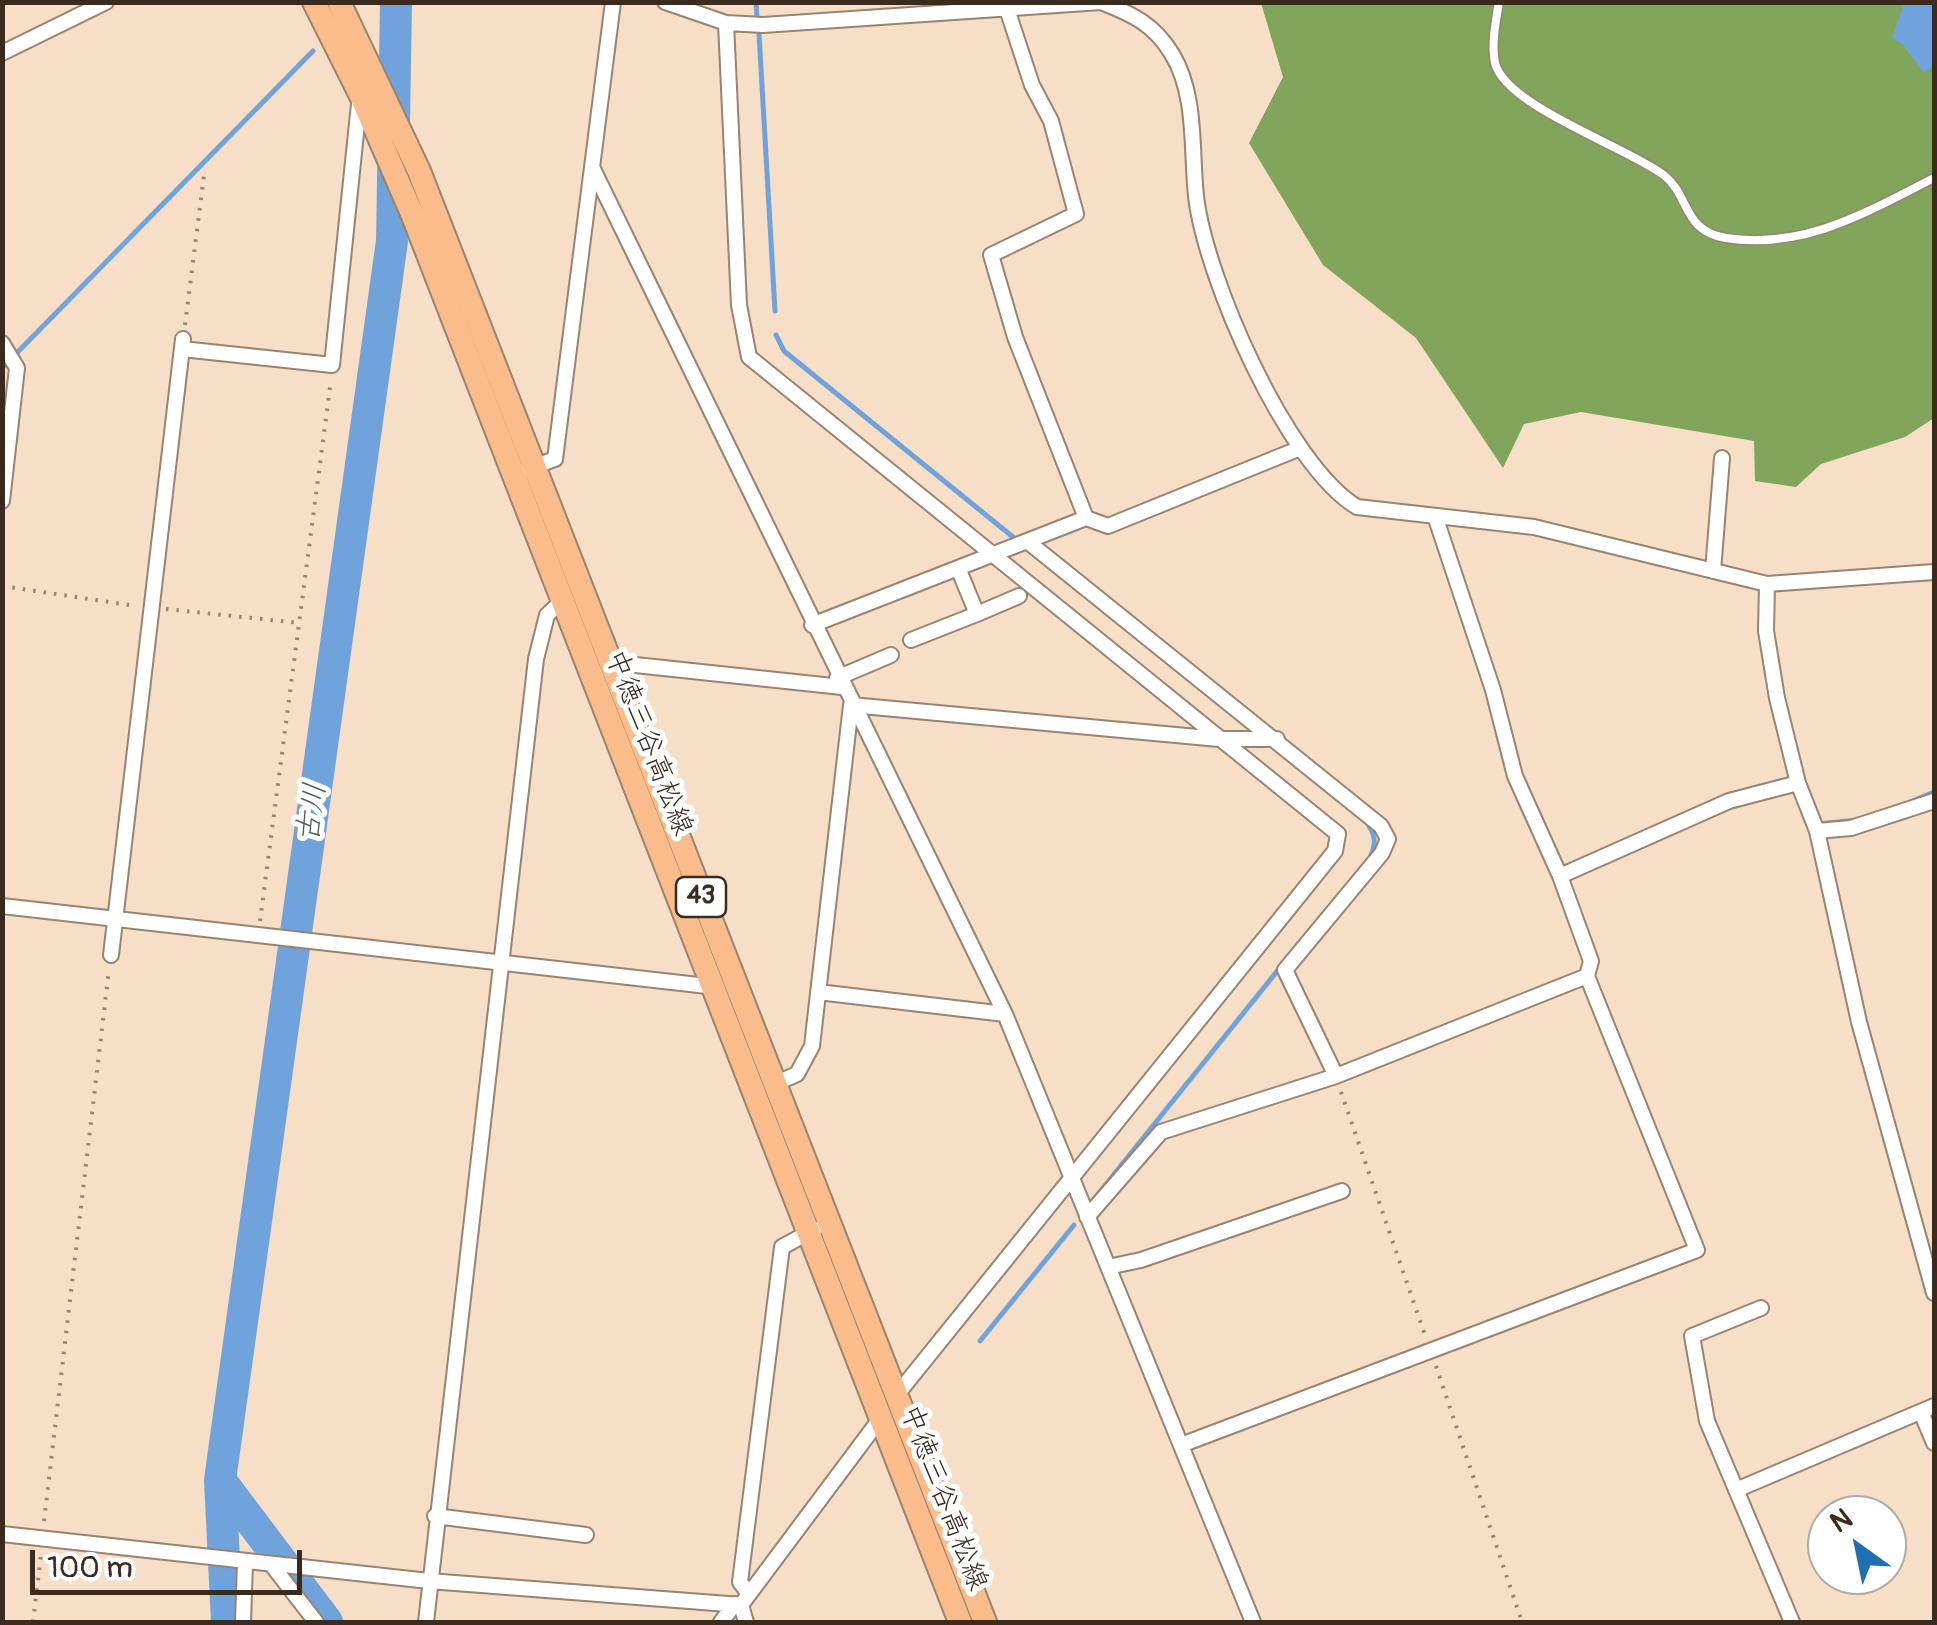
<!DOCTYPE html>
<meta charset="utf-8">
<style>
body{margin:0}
#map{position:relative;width:1937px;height:1625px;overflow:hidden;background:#f6dfc6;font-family:Pangolin,sans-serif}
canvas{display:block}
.frame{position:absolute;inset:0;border:5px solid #3b2a1e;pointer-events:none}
.north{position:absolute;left:1807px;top:1495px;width:100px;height:100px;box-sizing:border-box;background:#fff;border:2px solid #b1aaa5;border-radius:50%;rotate:327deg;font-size:28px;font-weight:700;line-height:40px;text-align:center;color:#3b2a1e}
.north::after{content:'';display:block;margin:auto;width:35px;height:45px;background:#1f6fb2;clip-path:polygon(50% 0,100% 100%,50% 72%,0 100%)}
.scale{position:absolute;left:30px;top:1550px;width:272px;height:45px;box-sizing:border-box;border:5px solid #3b2a1e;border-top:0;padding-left:12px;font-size:30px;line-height:35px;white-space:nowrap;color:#3b2a1e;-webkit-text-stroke:8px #fff;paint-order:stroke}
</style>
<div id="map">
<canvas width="1937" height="1625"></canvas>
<div class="frame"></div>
<div class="north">N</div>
<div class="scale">100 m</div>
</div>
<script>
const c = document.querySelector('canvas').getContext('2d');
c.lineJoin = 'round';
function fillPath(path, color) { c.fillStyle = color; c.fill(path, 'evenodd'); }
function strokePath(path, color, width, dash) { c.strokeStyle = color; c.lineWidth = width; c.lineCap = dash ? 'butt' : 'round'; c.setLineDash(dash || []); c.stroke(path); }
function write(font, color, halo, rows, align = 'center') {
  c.font = font + ' Pangolin,"Klee One",sans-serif'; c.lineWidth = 10; c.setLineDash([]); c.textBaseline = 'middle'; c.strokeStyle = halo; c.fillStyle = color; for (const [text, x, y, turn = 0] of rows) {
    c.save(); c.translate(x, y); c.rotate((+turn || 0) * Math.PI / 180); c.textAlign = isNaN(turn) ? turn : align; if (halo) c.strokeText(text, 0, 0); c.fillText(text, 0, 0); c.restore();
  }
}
fillPath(new Path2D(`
 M 1261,3 L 1934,3 L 1934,418 L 1905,437 L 1821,464 L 1796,487 L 1755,481 L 1754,441 L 1581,412 L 1524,424 L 1503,468 L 1416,338 L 1323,265 L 1249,143 L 1283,77 Z`), '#80a55b');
fillPath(new Path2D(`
 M 1904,3 L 1934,3 L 1934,66 L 1924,73 L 1903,45 L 1892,38 Z`), '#70a2db');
strokePath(new Path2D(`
 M 756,2 L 757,18
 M 759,34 L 775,311
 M 776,335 L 784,351 L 1013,537
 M 2,368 L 313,51
 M 1910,802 L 1934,792
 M 1365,820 C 1376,834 1377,844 1369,860
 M 1818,824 L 1857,820
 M 1095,1198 L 1282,965
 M 980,1341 L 1074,1225`), '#70a2db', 5);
strokePath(new Path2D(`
 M 220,1480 L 327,1622
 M 227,1622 L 220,1480 L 392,241 L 396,2`), '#70a2db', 32);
const lane = new Path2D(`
 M 1499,2 C 1496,20 1491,45 1495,63 C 1506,107 1630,148 1665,176 C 1690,197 1683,231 1726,238 C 1804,250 1867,212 1934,178`);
const street = new Path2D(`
 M 665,2 L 726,23 L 763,25 L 1101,2 C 1132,14 1154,24 1172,54 C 1197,95 1191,150 1196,196 C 1205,277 1287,465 1357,507 L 1534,527 L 1767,584 L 1934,572
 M 1007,9 L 1032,85 L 1051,121 L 1076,214 L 991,255 L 1015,337 L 1086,518
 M 726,23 L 739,305 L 749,357 L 1338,834 L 1335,851 L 895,1397
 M 2,53 L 106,2
 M 593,169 L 1005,1014 L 1253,1622
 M 2,343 L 17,368 L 2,501
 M 182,349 L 332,365 L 359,104
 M 527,469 L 555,459 L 613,2
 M 1027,541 L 1381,826 L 1388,839 L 1382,853 L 1285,970 L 1336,1076
 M 1713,571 L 1722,458
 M 1767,584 L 1766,631 L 1777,698 L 1798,783 L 1817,831 L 1859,1022 L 1934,1293
 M 977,614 L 1019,596
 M 812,625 L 1086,518 L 1108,526 L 1298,449
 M 911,640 L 977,614 L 958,568
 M 612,669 L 626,664 L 842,687
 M 837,678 L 891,655
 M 1817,831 L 1851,828 L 1934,801
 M 1560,876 L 1729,801 L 1798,783
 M 2,906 L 716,987
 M 111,955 L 183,339
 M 818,992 L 1005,1014
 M 772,1085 L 797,1074 L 812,1046 L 851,705 L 1219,739 L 1277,739
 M 1087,1217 L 1161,1132 L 1336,1076 L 1587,976
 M 1108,1267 L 1141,1260 L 1342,1191
 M 1761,1308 L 1692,1336 L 1707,1421 L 1792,1622
 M 1921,1412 L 1934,1443
 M 1181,1445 L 1697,1250 L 1587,976 L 1591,961 L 1560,876 L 1515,776 L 1493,690 L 1435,516
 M 1736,1490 L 1934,1406
 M 435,1516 L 586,1535
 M 2,1534 L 429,1581 L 741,1605 L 883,1415
 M 271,1564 L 316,1622
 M 749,1594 L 740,1582 L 782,1247 L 815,1229
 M 741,1605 L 746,1622
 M 243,1622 L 245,1563
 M 426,1622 L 536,659 L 547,615 L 564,599
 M 721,1622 L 735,1604`);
const primary = new Path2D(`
 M 314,2 L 362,98 L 413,216 L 960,1622
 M 339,2 L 419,171 L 985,1622`);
strokePath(lane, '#988472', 11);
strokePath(street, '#988472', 18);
strokePath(primary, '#988472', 26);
strokePath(new Path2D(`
 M 185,325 L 204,175
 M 2,586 L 136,606
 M 166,609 L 300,623
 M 260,921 L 331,380
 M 1341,1092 L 1426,1338
 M 1436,1366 L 1522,1622
 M 44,1521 L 109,969
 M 33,1622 L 41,1555`), '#988472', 4, [2.5, 8]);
strokePath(lane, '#fff', 8);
strokePath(street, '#fff', 14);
strokePath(primary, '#f9bc8a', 22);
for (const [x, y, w] of [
 [701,897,50]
]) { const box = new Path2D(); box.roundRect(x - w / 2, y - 20, w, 40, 8); c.fillStyle = '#fff'; c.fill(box); strokePath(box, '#3b2a1e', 2.5); }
write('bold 25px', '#3b2a1e', null, [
 ["43",701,897]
]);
write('28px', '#3b2a1e', '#fff', [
 ["中徳三谷高松線",648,743,69],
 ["中徳三谷高松線",943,1498,69]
]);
write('italic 30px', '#505a6a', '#fff', [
 ["古川",313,813,-82]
]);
</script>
